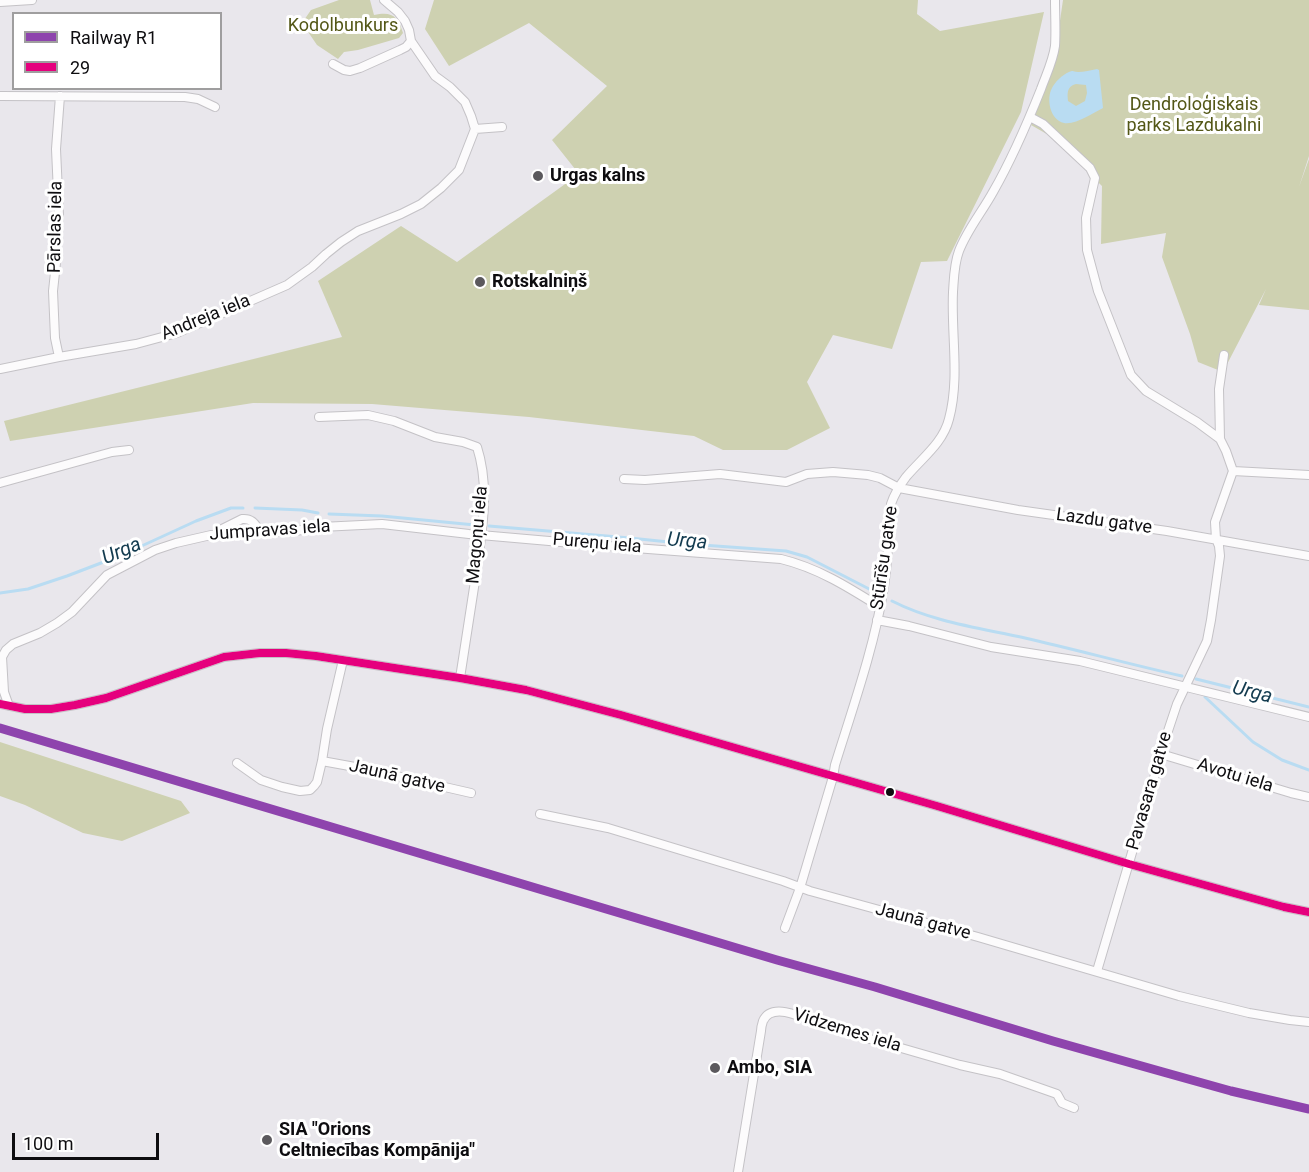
<!DOCTYPE html>
<meta charset="utf-8">
<style>
body{margin:0}
#map{position:relative;width:1309px;height:1172px;overflow:hidden;background:#e9e7ec;font-family:Roboto,sans-serif}
canvas{display:block}
.legend{position:absolute;left:12px;top:12px;width:210px;height:78px;box-sizing:border-box;background:#fff;border:2px solid #9f9e9f;margin:0;padding:8px 10px;list-style:none;font-size:18px;color:#0e0d10}
.legend li{display:flex;align-items:center;gap:12px;height:30px}
.legend b{width:30px;border:2px solid #9f9e9f}
.scale{position:absolute;left:12px;top:1133px;width:147px;height:27px;box-sizing:border-box;border:3px solid #0e0d10;border-top:0;padding-left:8px;font-size:18px;line-height:21px;white-space:nowrap;color:#0e0d10;-webkit-text-stroke:4px #fff;paint-order:stroke}
</style>
<div id="map">
<canvas width="1309" height="1172"></canvas>
<ul class="legend">
<li><b style="height:8px;background:#8e44ad"></b>Railway R1</li>
<li><b style="height:8px;background:#e5007d"></b>29</li>
</ul>
<div class="scale">100 m</div>
</div>
<script>
const c = document.querySelector('canvas').getContext('2d');
c.lineJoin = 'round';
function fillPath(path, color) { c.fillStyle = color; c.fill(path, 'evenodd'); }
function strokePath(path, color, width, dash) { c.strokeStyle = color; c.lineWidth = width; c.lineCap = dash ? 'butt' : 'round'; c.setLineDash(dash || []); c.stroke(path); }
function write(font, color, halo, rows, align = 'center') {
  c.font = font + ' Roboto,sans-serif'; c.lineWidth = 6; c.setLineDash([]); c.textBaseline = 'middle'; c.strokeStyle = halo; c.fillStyle = color; for (const [text, x, y, turn = 0] of rows) {
    c.save(); c.translate(x, y); c.rotate((+turn || 0) * Math.PI / 180); c.textAlign = isNaN(turn) ? turn : align; if (halo) c.strokeText(text, 0, 0); c.fillText(text, 0, 0); c.restore();
  }
}
fillPath(new Path2D(`
 M 339,0 L 370,0 L 374,15 C 392,11 398,16 403,33 L 399,38 L 358,50 L 344,52 L 338,59 L 317,45 L 302,23 L 311,10 Z
 M 434,0 L 918,0 L 917,14 L 940,31 L 1044,12 L 1021,112 L 947,261 L 921,262 L 892,349 L 833,335 L 807,382 L 830,428 L 787,450 L 723,450 L 694,436 L 529,417 L 372,404 L 253,403 L 10,441 L 4,421 L 342,337 L 318,281 L 401,226 L 457,262 L 579,174 L 552,140 L 607,86 L 529,23 L 449,66 L 425,29 Z
 M 1063,0 L 1309,0 L 1309,156 L 1299,187 L 1309,159 L 1309,310 L 1259,305 L 1266,289 L 1223,372 L 1198,362 L 1190,334 L 1162,257 L 1166,233 L 1101,244 L 1102,186 L 1052,137 L 1031,125 L 1055,55 Z
 M 0,742 L 181,801 L 190,813 L 122,841 L 83,833 L 25,805 L 0,796 Z`), '#ced1b1');
fillPath(new Path2D(`
 M 1097,69 L 1099,70 L 1103,108 C 1093,113 1076,125 1064,123 C 1050,120 1046,99 1052,88 C 1055,82 1062,75 1069,72 C 1074,70 1073,72 1078,72 C 1084,72 1091,70 1097,69 ZM 1076,84 L 1086,85 L 1087,93 L 1085,101 L 1076,106 L 1068,101 C 1067,93 1067,86 1076,84 Z`), '#b9dcf2');
strokePath(new Path2D(`
 M 255,508 L 302,510 L 318,513
 M 329,514 L 382,516 L 475,525
 M 489,526 L 630,538 L 688,544 L 786,551 L 807,557 L 875,592
 M 0,593 L 28,589 L 67,576 L 122,555 L 196,521 L 231,508 L 243,508
 M 892,601 C 933,622 980,628 1025,638 C 1077,650 1129,664 1182,676
 M 1196,679 L 1309,707
 M 1205,697 L 1253,742 L 1282,760 L 1309,770`), '#b9dcf2', 3);
const minor = new Path2D(`
 M 0,2 L 32,0
 M 333,64 L 344,70 L 350,71 L 360,68 L 400,50 L 406,47 L 411,41
 M 0,96 L 185,97 L 198,99 L 215,107
 M 1030,117 L 1043,124 L 1090,168 L 1095,178 L 1086,218 L 1087,250 L 1098,291 L 1131,375 L 1146,391 L 1197,422 L 1220,439 L 1226,451 L 1233,471 L 1215,522 L 1216,539 L 1219,546 L 1220,556 L 1211,620 L 1207,641 L 1177,704 L 1167,734 L 1097,971
 M 475,129 L 502,127
 M 59,357 L 55,338 L 53,291 L 56,263 L 55,241 L 59,215 L 56,149 L 60,96
 M 0,369 L 59,357 L 136,344 L 177,333 L 287,285 L 312,267 L 326,254 L 341,242 L 358,231 L 401,214 L 421,204 L 441,188 L 459,170 L 475,129 L 471,116 L 465,102 L 450,87 L 435,76 L 411,41 L 409,30 L 405,21 L 398,12 L 384,0
 M 319,417 L 368,415 L 394,421 L 435,437 L 463,442 L 477,447 C 491,490 481,537 475,581 C 470,613 465,646 460,678
 M 1220,439 L 1219,389 L 1224,355
 M 1233,471 L 1309,475
 M 624,479 L 645,480 L 720,474 L 786,482 L 807,474 L 833,472 L 868,475 L 880,478 L 899,488 L 1018,510 L 1167,531 L 1309,556
 M 0,483 L 112,452 L 129,450
 M 218,531 L 242,519 C 252,518 255,524 260,531
 M 877,620 L 909,626 L 991,647 L 1080,661 L 1309,717
 M 0,704 L 25,709 L 51,709 L 75,705 L 106,698 L 224,657 L 260,653 L 286,653 L 316,656 L 460,678 L 526,690 L 621,715 L 937,806 L 1129,864 L 1284,907 L 1309,912
 M 9,706 L 4,692 L 2,657 L 6,650 L 13,644 L 40,633 L 57,623 L 72,612 L 107,575 L 155,550 L 176,543 L 211,535 L 260,531 L 289,532 L 321,527 L 382,524 L 469,534 L 595,545 L 781,559 C 818,568 848,587 880,607
 M 1161,754 L 1291,793 L 1309,797
 M 322,761 L 366,769 L 471,793
 M 237,763 L 261,780 L 282,787 L 300,791 L 310,790 L 314,786 L 317,782 L 322,761 L 327,729 L 343,660
 M 540,814 L 608,828 L 783,881 L 810,891 L 978,937 L 1179,996 L 1249,1013 L 1290,1020 L 1309,1022
 M 785,928 L 800,888 L 833,777 L 835,765 C 853,707 874,648 884,587 C 888,560 889,532 891,504 C 894,495 900,485 906,477 C 922,458 943,443 949,419 C 960,378 951,334 953,292 C 954,278 954,264 959,251 C 967,230 982,212 993,192 C 1012,159 1027,124 1041,89 C 1046,75 1053,61 1055,46 C 1056,31 1055,15 1055,0
 M 738,1172 L 761,1031 C 761,1028 762,1024 763,1021 C 772,1001 804,1018 818,1024 L 960,1065 L 1000,1074 L 1057,1094 L 1062,1103 L 1074,1108`);
strokePath(minor, '#c4c2c6', 10);
strokePath(minor, '#fcfbfc', 8);
strokePath(new Path2D(`
 M 0,704 L 25,709 L 51,709 L 75,705 L 106,698 L 224,657 L 260,653 L 286,653 L 316,656 L 460,678 L 526,690 L 621,715 L 937,806 L 1129,864 L 1284,907 L 1309,912`), '#e5007d', 8);
strokePath(new Path2D(`
 M 0,728 L 777,960 L 875,987 L 1053,1041 L 1163,1072 L 1231,1091 L 1309,1109`), '#8e44ad', 9);
for (const [x, y, r, color] of [
 [538,176,6,"#5b595d"],
 [480,282,6,"#5b595d"],
 [890,792,5,"#0e0d10"],
 [715,1068,6,"#5b595d"],
 [267,1140,6,"#5b595d"]
]) { const dot = new Path2D(); dot.arc(x, y, r, 0, 2 * Math.PI); c.fillStyle = color; c.fill(dot); strokePath(dot, '#fff', 2); }
write('18px', '#535717', '#fff', [
 ["Kodolbunkurs",343,26],
 ["Dendroloģiskais",1194,105],
 ["parks Lazdukalni",1194,126]
]);
write('bold 18px', '#0e0d10', '#fff', [
 ["Urgas kalns",550,176],
 ["Rotskalniņš",492,282],
 ["Ambo, SIA",727,1068],
 ["SIA \"Orions",279,1130],
 ["Celtniecības Kompānija\"",279,1151]
], 'left');
write('18px', '#0e0d10', '#fff', [
 ["Pārslas iela",56,227,-89],
 ["Andreja iela",206,318,-22],
 ["Lazdu gatve",1104,522,8],
 ["Jumpravas iela",270,531,-4],
 ["Magoņu iela",478,535,-85],
 ["Pureņu iela",597,544,5],
 ["Stūrīšu gatve",885,558,-82],
 ["Avotu iela",1235,776,17],
 ["Jaunā gatve",397,777,13],
 ["Pavasara gatve",1150,791,-74],
 ["Jaunā gatve",923,922,15],
 ["Vidzemes iela",847,1031,17]
]);
write('italic 20px', '#133b4f', '#fff', [
 ["Urga",687,542,5],
 ["Urga",122,552,-23],
 ["Urga",1252,693,14]
]);
</script>
